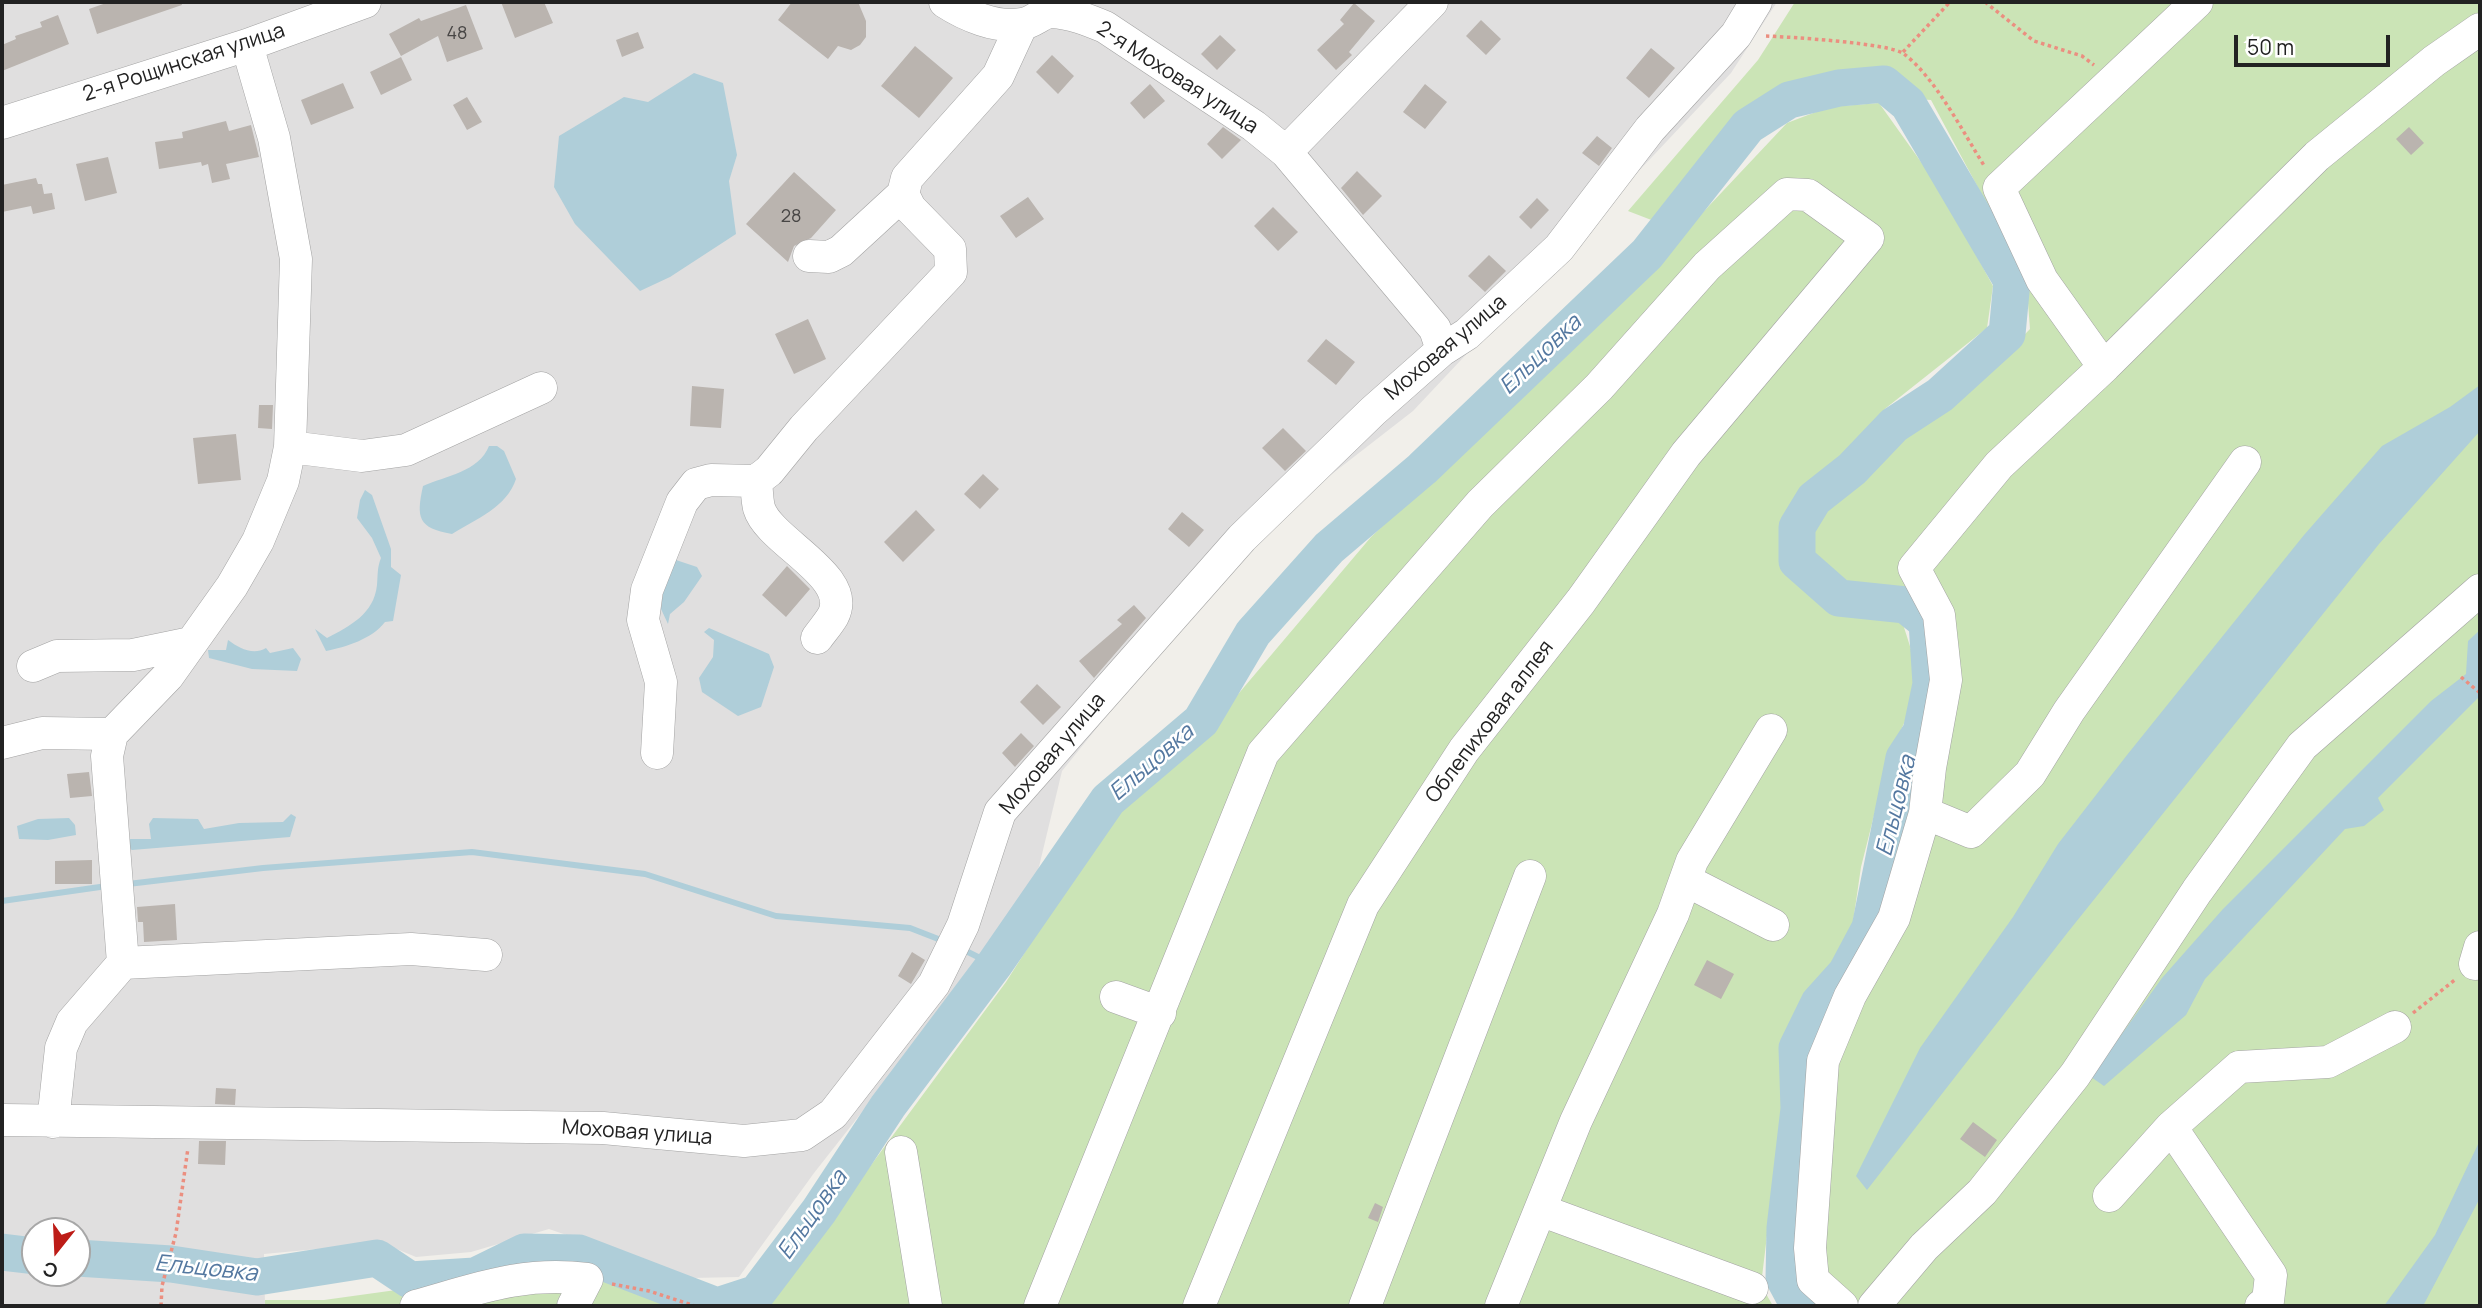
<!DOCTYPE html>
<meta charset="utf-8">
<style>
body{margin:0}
#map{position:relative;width:2482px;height:1308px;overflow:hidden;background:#f1efea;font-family:Manrope,sans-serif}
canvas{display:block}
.frame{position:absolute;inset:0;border:4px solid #222;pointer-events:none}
.north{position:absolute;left:21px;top:1217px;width:70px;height:70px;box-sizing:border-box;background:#fff;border:2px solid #a7a7a7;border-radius:50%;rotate:198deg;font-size:19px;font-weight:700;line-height:28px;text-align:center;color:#222}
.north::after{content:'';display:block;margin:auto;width:24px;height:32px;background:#bd1c17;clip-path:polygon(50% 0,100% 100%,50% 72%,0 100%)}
.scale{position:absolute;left:2234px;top:35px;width:156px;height:32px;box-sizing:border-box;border:4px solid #222;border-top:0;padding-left:9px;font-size:21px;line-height:24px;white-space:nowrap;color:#222;-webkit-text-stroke:5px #fff;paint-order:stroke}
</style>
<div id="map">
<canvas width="2482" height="1308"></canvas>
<div class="frame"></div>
<div class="north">С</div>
<div class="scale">50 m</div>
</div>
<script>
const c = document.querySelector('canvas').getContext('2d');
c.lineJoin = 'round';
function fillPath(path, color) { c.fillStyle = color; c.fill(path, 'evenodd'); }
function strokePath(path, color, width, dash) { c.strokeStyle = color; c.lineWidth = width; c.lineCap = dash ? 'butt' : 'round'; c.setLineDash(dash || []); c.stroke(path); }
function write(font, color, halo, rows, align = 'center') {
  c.font = font + ' Manrope,sans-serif'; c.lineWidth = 5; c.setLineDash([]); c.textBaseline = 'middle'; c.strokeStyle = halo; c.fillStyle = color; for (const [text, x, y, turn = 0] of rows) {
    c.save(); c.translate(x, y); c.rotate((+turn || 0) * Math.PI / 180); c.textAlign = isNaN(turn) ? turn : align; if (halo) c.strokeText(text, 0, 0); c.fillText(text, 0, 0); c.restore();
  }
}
fillPath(new Path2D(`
 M 2,2 L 1777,2 L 1731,73 L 1413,411 L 1292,505 L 1205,594 L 1062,771 L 1037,875 L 984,957 L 814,1173 L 739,1277 L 691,1278 L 549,1229 L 471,1252 L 416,1257 L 382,1243 L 264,1254 L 265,1306 L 2,1306 ZM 35,1231 L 77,1231 L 77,1273 L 35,1273 Z`), '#e0dfdf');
fillPath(new Path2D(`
 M 1795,2 L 2480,2 L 2480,1306 L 1832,1306 L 1794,1273 L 1809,1115 L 1875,933 L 1925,745 L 1938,638 L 1913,591 L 1844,585 L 1808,554 L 1806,530 L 1823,506 L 1920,425 L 1979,381 L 2030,329 L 2026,277 L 1931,100 L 1845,94 L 1750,130 L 1654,221 L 1628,211 L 1758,60 Z
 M 1879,103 L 1941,190 L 1993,286 L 1987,328 L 1886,408 L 1781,519 L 1786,574 L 1836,615 L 1901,618 L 1916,665 L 1908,714 L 1888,760 L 1861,867 L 1852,929 L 1784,1042 L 1783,1103 L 1761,1285 L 1773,1306 L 756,1306 L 770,1302 L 1006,982 L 1111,817 L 1201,738 L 1371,537 L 1626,294 L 1787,123 L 1829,107 Z
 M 596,1274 L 682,1306 L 265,1306 L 265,1300 L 324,1300 L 425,1286 Z`), '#cbe4b6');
fillPath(new Path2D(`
 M 694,73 L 723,83 L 737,155 L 729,181 L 736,234 L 670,277 L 640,291 L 575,224 L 554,187 L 559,136 L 624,97 L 648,102 Z
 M 2480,385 L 2480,431 L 2379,544 L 2068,932 L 1867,1190 L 1856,1176 L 1920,1048 L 2013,917 L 2058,844 L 2127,755 L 2304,535 L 2382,446 L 2450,407 Z
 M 489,446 L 497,446 L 504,451 L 516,479 C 507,507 476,519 452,534 C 418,528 416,518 423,486 C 445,476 479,472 489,446 Z
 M 365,490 L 372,495 L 391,549 L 391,567 L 401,575 L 393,621 L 385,622 C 372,639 346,647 326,651 L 315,629 L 327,638 C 350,626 374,614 377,585 C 378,574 377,568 381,558 L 372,538 L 357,518 L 360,500 Z
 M 676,560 L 697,567 L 702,576 L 684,602 L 670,614 L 668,624 L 661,609 L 666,564 Z
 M 709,628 L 769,654 L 774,667 L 761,707 L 738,716 L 702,692 L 699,678 L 713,657 L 714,640 L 704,632 Z
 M 2480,630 L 2480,696 L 2378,798 L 2384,810 L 2364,826 L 2345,829 L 2205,979 L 2186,1015 L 2104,1086 L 2091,1077 L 2162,978 L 2223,909 L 2431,701 L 2466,674 L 2468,641 Z
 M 228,640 C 239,648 253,656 266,648 L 270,653 L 293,648 L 301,659 L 297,671 L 252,669 L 209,658 L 208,650 L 226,650 Z
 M 291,814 L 296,817 L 290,837 L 132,850 L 125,846 L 126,839 L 151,839 L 149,824 L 153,818 L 198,819 L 204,829 L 239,823 L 283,822 Z
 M 69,818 L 75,825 L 76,835 L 48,840 L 19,839 L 17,826 L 38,819 Z
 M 2480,1140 L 2480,1198 L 2423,1306 L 2384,1306 L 2435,1235 Z`), '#afced9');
strokePath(new Path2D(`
 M 128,884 L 263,868 L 472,852 L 645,874 L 776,916 L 910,928 L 946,942
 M 2,901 L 107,886
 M 962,949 L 994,965`), '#afced9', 6);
strokePath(new Path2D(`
 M 2,1252 L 35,1256
 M 77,1258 L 171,1264 L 257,1277 L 377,1258 L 410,1280 L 475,1276 L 524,1252 L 579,1253 L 717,1306 L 757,1293 L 819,1211 L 888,1106 L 994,965 L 1108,800 L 1201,721 L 1253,633 L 1329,548 L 1422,469 L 1647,254 L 1748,126 L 1789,100 L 1839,88 L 1884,84 L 1908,104 L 2012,281 L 2007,334 L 1940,395 L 1894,425 L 1852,469 L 1814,499 L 1797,527 L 1797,561 L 1839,598 L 1906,605 L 1927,622 L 1931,684 L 1921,732 L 1904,758 L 1870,928 L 1846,973 L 1819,1003 L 1797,1048 L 1799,1109 L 1785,1228 L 1784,1278 L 1799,1306`), '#afced9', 37);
fillPath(new Path2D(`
 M 109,2 L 181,2 L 182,5 L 97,34 L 89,9 Z
 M 501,2 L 544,2 L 553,23 L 515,38 Z
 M 792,2 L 858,2 L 866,21 L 866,37 L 860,45 L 851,50 L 838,46 L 828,59 L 778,20 Z
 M 1354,3 L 1375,21 L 1349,52 L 1352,55 L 1336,70 L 1317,50 L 1344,24 L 1340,20 Z
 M 466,5 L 483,49 L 447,62 L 438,36 L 401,56 L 389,34 L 419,18 L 421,21 Z
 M 58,15 L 69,44 L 2,71 L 2,45 L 16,39 L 15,36 L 42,27 L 40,22 Z
 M 1481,20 L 1501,39 L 1486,55 L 1466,36 Z
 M 638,32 L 644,48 L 622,57 L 616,40 Z
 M 1220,35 L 1236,50 L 1217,70 L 1201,54 Z
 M 915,46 L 953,78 L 919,118 L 881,86 Z
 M 1651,48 L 1675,68 L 1649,98 L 1626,78 Z
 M 1052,55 L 1074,76 L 1058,94 L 1036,72 Z
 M 401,57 L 412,80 L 381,95 L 370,72 Z
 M 343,83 L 354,108 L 311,125 L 301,100 Z
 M 1150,84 L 1165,101 L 1144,119 L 1130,103 Z
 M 1425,84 L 1447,102 L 1425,129 L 1403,112 Z
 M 467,97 L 482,122 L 467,130 L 453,105 Z
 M 226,121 L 229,131 L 251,125 L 259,157 L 226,164 L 230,179 L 212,183 L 208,164 L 202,166 L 201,162 L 159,169 L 155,142 L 183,138 L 182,132 Z
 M 1223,127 L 1241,140 L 1222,159 L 1207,144 Z
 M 2409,127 L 2424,143 L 2411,155 L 2396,139 Z
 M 1597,136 L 1612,148 L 1599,166 L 1582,153 Z
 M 108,157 L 117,193 L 85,201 L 76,164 Z
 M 1357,171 L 1382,196 L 1363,215 L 1341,188 Z
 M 794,172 L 836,210 L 811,238 L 794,246 L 788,262 L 746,224 Z
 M 36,178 L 38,184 L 42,184 L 44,194 L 52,193 L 55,209 L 33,214 L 31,206 L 2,212 L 2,185 Z
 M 1028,197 L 1044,219 L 1016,238 L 1000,216 Z
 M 1537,198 L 1549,210 L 1531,229 L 1519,217 Z
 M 1273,207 L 1298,232 L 1278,251 L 1254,226 Z
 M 1489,255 L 1506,271 L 1485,292 L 1468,276 Z
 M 808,319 L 826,359 L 794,374 L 775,334 Z
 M 1326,339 L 1355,362 L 1336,385 L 1307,361 Z
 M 692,386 L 724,389 L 721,428 L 690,426 Z
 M 259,405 L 273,405 L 272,429 L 258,428 Z
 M 1283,428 L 1306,451 L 1285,471 L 1262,448 Z
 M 236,434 L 241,480 L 198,484 L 193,438 Z
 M 983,474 L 999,489 L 980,509 L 964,494 Z
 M 916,510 L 935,530 L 903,562 L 884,542 Z
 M 1182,512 L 1204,530 L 1189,547 L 1168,529 Z
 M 787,566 L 810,589 L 786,617 L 762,595 Z
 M 1134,605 L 1146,618 L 1094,678 L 1079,661 L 1122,624 L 1117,620 Z
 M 1037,684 L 1061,707 L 1043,725 L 1020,702 Z
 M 1021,733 L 1034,746 L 1015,767 L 1002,753 Z
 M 89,772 L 92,796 L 70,798 L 67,774 Z
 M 92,860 L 92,884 L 55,884 L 55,861 Z
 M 175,904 L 177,940 L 144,942 L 143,922 L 138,922 L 137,907 Z
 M 912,952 L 925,960 L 911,984 L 898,976 Z
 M 1707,960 L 1734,974 L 1721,999 L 1694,985 Z
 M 216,1088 L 236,1089 L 235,1105 L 215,1104 Z
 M 1973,1122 L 1997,1140 L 1985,1157 L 1960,1139 Z
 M 199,1141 L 226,1141 L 225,1165 L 198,1164 Z
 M 1375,1203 L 1383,1207 L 1378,1222 L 1368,1218 Z`), '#bab4af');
const minor = new Path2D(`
 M 945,2 C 965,15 997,29 1022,24 C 1033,23 1042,12 1052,12 C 1071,13 1088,20 1105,27 L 1254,126 L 1286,152 L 1435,329 L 1442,350
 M 2,123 L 247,45 L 365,2
 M 1286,152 L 1432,2
 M 809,256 L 829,257 L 841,251 L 903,194
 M 2104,367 L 2042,280 L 1999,188 L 2197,2
 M 290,447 L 362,456 L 406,450 L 541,388
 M 756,481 C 757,490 757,500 759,508 C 769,542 854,576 833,616 C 829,623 822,631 817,638
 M 33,666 L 57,656 L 133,655 L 191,643
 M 2,743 L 42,733 L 112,734
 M 657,753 L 661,682 L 643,620 L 647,590 L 682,502 L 696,484 L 711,480 L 756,481 L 769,471 L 804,428 L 951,272 L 950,249 L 910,208 L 903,194 L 907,178 L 998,76 L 1022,24
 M 1925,813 L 1971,832 L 2030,774 L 2069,711 L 2245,462
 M 1687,881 L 1773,925
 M 123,963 L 107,756 L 112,734 L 168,676 L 232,586 L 258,541 L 283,481 L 290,447 L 296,259 L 274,138 L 247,45
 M 2475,964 L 2480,947
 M 1116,997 L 1160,1013
 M 4,1120 L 603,1128 L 744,1141 L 802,1135 L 833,1114 L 934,984 L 963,925 L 1000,812 L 1242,538 L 1373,411 L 1442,350 L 1467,334 L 1559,248 L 1650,129 L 1736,35 L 1756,2
 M 53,1122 L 61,1048 L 72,1022 L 123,963 L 411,949 L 486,955
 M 901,1152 L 926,1306
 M 2109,1196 L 2171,1127
 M 1540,1210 L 1752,1288
 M 416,1306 C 477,1289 522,1271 587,1279 L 573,1306
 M 1040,1306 L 1263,753 L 1480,504 L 1599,387 L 1707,266 L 1787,194 L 1808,195 L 1868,238 L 1686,454 L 1581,601 L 1464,750 L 1363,905 L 1199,1306
 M 1365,1306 L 1530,876
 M 1501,1306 L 1576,1121 L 1673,914 L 1692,861 L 1771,730
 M 1842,1306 L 1813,1280 L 1810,1248 L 1823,1061 L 1850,996 L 1894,918 L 1925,813 L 1930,768 L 1946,680 L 1939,615 L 1914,568 L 1999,465 L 2104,367 L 2317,156 L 2434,61 L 2480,29
 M 1874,1306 L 1924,1247 L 1982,1192 L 2075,1075 L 2197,891 L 2302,746 L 2480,590
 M 2261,1306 L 2268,1301 L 2271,1275 L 2171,1127 L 2239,1067 L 2328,1062 L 2395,1027`);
strokePath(minor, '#a3a3a3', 33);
strokePath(new Path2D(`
 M 1985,2 L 2034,41 L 2082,56 L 2094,65
 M 1766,36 C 1789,37 1890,43 1904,54 C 1935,77 1964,134 1985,167
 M 1903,52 L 1950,2
 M 2461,677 L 2480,693
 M 2413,1013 L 2456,979
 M 612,1284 L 649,1291 L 695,1306
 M 161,1306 L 162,1286 L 176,1233 L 188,1148`), '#eb8f80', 3.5, [3.5, 3.5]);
strokePath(minor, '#fff', 32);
write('18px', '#484645', null, [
 ["48",457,34],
 ["28",791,217]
]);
write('21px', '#222', '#fff', [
 ["2-я Рощинская улица",184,63,-18],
 ["2-я Моховая улица",1177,78,33],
 ["Моховая улица",1446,348,-40],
 ["Облепиховая аллея",1490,722,-53],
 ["Моховая улица",1053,754,-50],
 ["Моховая улица",637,1133,4]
]);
write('italic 23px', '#5478a0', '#fff', [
 ["Ельцовка",1541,355,-44],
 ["Ельцовка",1152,763,-41],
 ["Ельцовка",1897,806,-76],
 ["Ельцовка",813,1215,-55],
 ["Ельцовка",206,1269,6]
]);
</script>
